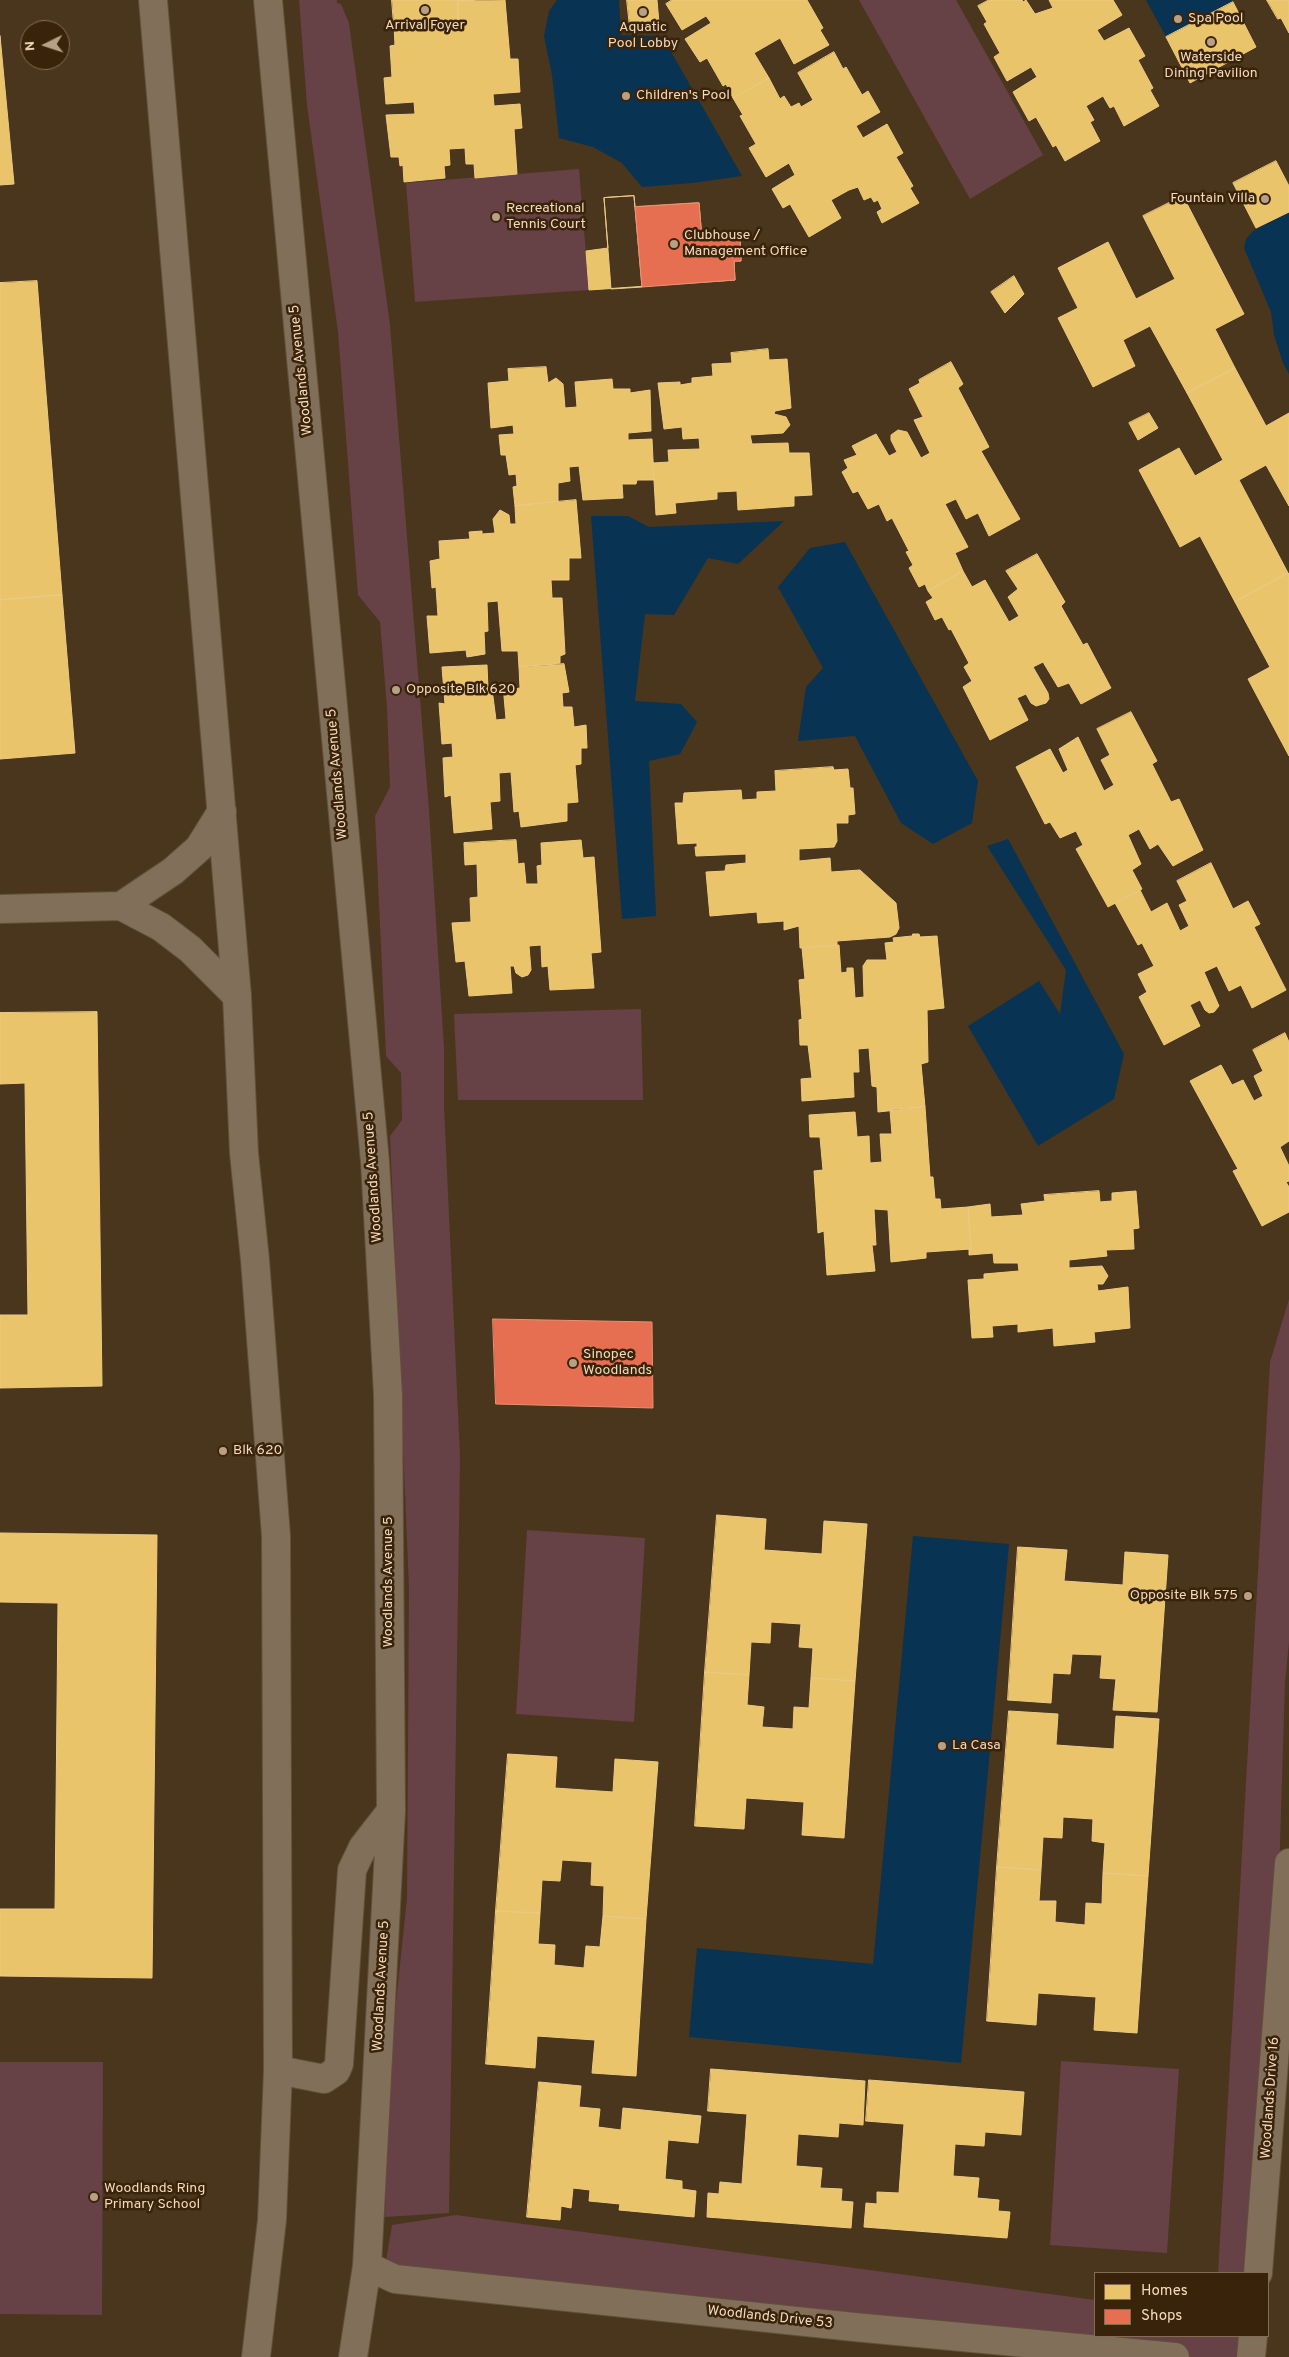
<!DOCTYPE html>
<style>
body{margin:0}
#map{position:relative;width:1289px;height:2357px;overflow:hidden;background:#4a361c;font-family:Overpass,sans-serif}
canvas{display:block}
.legend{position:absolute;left:1094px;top:2272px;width:175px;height:65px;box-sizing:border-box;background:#39240b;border:1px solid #846c52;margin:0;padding:6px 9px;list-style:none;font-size:15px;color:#f5d9bd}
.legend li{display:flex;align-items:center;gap:10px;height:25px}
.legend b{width:25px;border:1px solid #846c52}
.north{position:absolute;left:20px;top:20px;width:50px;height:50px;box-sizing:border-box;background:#39240b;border:1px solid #846c52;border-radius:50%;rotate:266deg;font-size:14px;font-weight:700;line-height:20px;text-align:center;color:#f5d9bd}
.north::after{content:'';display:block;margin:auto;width:18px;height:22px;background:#b9a085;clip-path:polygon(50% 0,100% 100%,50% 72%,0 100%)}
</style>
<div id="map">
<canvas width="1289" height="2357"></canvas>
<ul class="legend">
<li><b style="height:14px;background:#e9c46a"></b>Homes</li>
<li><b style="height:14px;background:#e76f51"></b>Shops</li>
</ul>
<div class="north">N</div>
</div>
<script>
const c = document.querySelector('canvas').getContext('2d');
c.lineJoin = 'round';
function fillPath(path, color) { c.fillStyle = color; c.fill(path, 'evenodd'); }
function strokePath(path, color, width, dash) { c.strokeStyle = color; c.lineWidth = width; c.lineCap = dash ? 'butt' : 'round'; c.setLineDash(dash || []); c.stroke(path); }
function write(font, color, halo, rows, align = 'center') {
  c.font = font + ' Overpass,sans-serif'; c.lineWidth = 5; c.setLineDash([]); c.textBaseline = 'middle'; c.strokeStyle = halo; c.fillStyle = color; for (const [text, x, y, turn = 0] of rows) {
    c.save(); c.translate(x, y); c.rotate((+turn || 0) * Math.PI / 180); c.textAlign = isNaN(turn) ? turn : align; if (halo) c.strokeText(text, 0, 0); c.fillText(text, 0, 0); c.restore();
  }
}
fillPath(new Path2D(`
 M 299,0 L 337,0 L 337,3 L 341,4 L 349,23 L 390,325 L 429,810 L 444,1047 L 444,1106 L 460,1456 L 449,2213 L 385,2217 L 389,2069 L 407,1898 L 409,1588 L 390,1136 L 402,1120 L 401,1073 L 386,1056 L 375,816 L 390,787 L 387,708 L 380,622 L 358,595 L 338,332 L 307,105 Z
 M 859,0 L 956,0 L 1043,155 L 970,199 Z
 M 579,169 L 589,290 L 415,302 L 406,183 Z
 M 641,1009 L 643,1100 L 458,1100 L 454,1014 Z
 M 1289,1299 L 1289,1642 L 1285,1683 L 1275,2006 L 1257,2273 L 1218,2273 L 1270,1362 Z
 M 527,1530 L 645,1538 L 634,1722 L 516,1714 Z
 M 1061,2061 L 1179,2069 L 1167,2253 L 1050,2245 Z
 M 0,2062 L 103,2062 L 102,2315 L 0,2314 Z
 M 456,2215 L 1095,2300 L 1095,2336 L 1253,2336 L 1251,2357 L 1180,2357 L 383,2279 L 392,2225 Z`), '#664145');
fillPath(new Path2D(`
 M 557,0 L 619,0 L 621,35 L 662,36 L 742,176 L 692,183 L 642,187 L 622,163 L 593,147 L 559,138 L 552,75 L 544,36 L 549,11 Z
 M 1146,0 L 1232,0 L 1233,2 L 1166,37 Z
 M 1289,212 L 1289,374 L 1283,363 L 1274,335 L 1271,312 L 1244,248 L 1246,239 L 1253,231 Z
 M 591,516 L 628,516 L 649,527 L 784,521 L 738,564 L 708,558 L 674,615 L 645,614 L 635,701 L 681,704 L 697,722 L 680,754 L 649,761 L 656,916 L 622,919 Z
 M 845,542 L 978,781 L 972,823 L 933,844 L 901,823 L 855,736 L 798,741 L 806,687 L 823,668 L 778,587 L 810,548 Z
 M 1008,839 L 1124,1054 L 1114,1099 L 1038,1146 L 968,1026 L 1039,981 L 1060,1014 L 1066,970 L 987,846 Z
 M 913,1536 L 1009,1544 L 961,2063 L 689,2037 L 697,1948 L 873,1964 Z`), '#083352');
const homes = new Path2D(`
 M 392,0 L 475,0 L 458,1 L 458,20 L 394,25 Z
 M 505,0 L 510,59 L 518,59 L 520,92 L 493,94 L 494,106 L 520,104 L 522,128 L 514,129 L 517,174 L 475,178 L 474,164 L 466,164 L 465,148 L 449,149 L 450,165 L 444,166 L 445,178 L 404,182 L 403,165 L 400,166 L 399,157 L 391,157 L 386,115 L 415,114 L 414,102 L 386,104 L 384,78 L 392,77 L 390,46 L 395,45 L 394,25 L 458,20 L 458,1 Z
 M 627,0 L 657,0 L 659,23 L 630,27 Z
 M 672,0 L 807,0 L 823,28 L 820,30 L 829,45 L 794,64 L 780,38 L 754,53 L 769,78 L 733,98 L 726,84 L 723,86 L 707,58 L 700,62 L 685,39 L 711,23 L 709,20 L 706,16 L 682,30 L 666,4 Z
 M 989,0 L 1022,0 L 1023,2 L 1026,0 L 1035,14 L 1053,8 L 1049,0 L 1113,0 L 1122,15 L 1097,30 L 1104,41 L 1129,28 L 1145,56 L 1138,60 L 1153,88 L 1150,90 L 1159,106 L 1124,126 L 1114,106 L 1110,108 L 1103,96 L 1086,106 L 1094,120 L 1090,122 L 1100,141 L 1065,161 L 1056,145 L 1053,147 L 1036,117 L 1029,121 L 1013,92 L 1037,77 L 1031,67 L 1007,81 L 994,57 L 1000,53 L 984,24 L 987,22 L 978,6 Z
 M 1267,0 L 1289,0 L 1289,33 L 1281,18 L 1278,19 Z
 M 1233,2 L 1256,47 L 1190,83 L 1166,37 Z
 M 0,36 L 14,184 L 0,185 Z
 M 834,52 L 843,69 L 846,67 L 862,95 L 868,91 L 880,112 L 856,126 L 863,138 L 887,124 L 903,153 L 896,157 L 913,186 L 910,188 L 919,203 L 882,223 L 877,212 L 882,209 L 878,200 L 874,202 L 871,197 L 864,200 L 858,187 L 849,190 L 831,200 L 841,218 L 809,237 L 790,204 L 783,208 L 772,189 L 795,175 L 789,163 L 766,177 L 749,148 L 756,144 L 740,116 L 743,115 L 733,98 L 769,78 L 780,99 L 784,96 L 791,107 L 799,103 L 801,107 L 813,100 L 798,73 Z
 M 1276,161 L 1289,186 L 1289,212 L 1256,228 L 1233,183 Z
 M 634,196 L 642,287 L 611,289 L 604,198 Z
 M 634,196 L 635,207 L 699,203 L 702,239 L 740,238 L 741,261 L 734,261 L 735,280 L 589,290 L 586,251 L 608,248 L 604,198 Z
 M 1183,196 L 1244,314 L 1215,329 L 1235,368 L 1187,393 L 1150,326 L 1123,340 L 1135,366 L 1093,387 L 1058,318 L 1078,308 L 1058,268 L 1108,242 L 1136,299 L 1175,279 L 1143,216 Z
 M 1014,276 L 1024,294 L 1005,313 L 991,292 Z
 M 37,281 L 62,595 L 0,600 L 0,283 Z
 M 768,349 L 769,360 L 787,359 L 791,408 L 775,411 L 774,414 L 786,417 L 790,425 L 783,433 L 750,435 L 752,444 L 788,443 L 789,453 L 809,453 L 812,495 L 794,496 L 794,506 L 738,510 L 737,491 L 717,492 L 717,499 L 675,503 L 676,513 L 656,515 L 653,463 L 669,462 L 668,450 L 700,449 L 699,438 L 683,439 L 682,427 L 664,429 L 658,383 L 680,382 L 680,385 L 692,383 L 692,378 L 713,376 L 712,364 L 732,363 L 731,353 Z
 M 951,362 L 963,384 L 958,388 L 989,447 L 981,451 L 1020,519 L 989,536 L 978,513 L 966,519 L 956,499 L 945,504 L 968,547 L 955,553 L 963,571 L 928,591 L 925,584 L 919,587 L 909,568 L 913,565 L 906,552 L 909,551 L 892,518 L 887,521 L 879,504 L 868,509 L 858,491 L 853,493 L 842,472 L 848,468 L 844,460 L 857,455 L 852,446 L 876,434 L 889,456 L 897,452 L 891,440 L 891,435 L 898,430 L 907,432 L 921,458 L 930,453 L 914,420 L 923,417 L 909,389 L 920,383 L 919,380 Z
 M 546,367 L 548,383 L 556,378 L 563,384 L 565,408 L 577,407 L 575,382 L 612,379 L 613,389 L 630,389 L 630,393 L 650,390 L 651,431 L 628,433 L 628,440 L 652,439 L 654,480 L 637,480 L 636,484 L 622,484 L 623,498 L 583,500 L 579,466 L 569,467 L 570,481 L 558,483 L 558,502 L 515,506 L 513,487 L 517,486 L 516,474 L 509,475 L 506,455 L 501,455 L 499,435 L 514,434 L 513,425 L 491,428 L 488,383 L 509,381 L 508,369 Z
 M 1235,368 L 1266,426 L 1289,413 L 1289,506 L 1266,465 L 1239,480 L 1288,573 L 1235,602 L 1200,536 L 1180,547 L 1139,470 L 1179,448 L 1195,476 L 1223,460 L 1187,393 Z
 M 1149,413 L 1158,428 L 1138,440 L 1129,423 Z
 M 576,500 L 581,558 L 569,558 L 569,580 L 551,580 L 552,598 L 562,598 L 565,654 L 560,656 L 560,663 L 519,667 L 518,651 L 502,651 L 498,601 L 487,602 L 488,631 L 484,632 L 485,654 L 467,657 L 466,650 L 430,653 L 427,616 L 438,616 L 436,587 L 432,588 L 430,561 L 440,559 L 439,541 L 470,539 L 469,532 L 482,531 L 482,534 L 495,533 L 493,519 L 500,510 L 509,515 L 510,524 L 516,524 L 515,506 Z
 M 1037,554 L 1065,602 L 1061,606 L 1083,645 L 1087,643 L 1111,688 L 1081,704 L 1069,683 L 1058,687 L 1043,662 L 1033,667 L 1048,693 L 1049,699 L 1046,703 L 1036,706 L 1031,703 L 1026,694 L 1017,698 L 1028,720 L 990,740 L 963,687 L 972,681 L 964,667 L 969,663 L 951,629 L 949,630 L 942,617 L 935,620 L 926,602 L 933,598 L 928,591 L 963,571 L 972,587 L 985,580 L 1009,622 L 1019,616 L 1008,597 L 1018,589 L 1006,571 Z
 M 1288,573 L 1289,574 L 1289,756 L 1248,679 L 1270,667 L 1235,602 Z
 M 62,595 L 75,753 L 0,759 L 0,600 Z
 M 564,664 L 569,692 L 562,693 L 563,707 L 572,707 L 574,727 L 586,725 L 587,748 L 581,748 L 581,764 L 575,765 L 578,802 L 567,803 L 567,821 L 521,827 L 519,811 L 514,812 L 511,772 L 499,773 L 500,801 L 490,802 L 492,829 L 454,833 L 451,795 L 445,797 L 443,758 L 453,757 L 452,743 L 442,744 L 439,703 L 445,704 L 442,667 L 487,665 L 488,689 L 492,689 L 496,720 L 506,719 L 503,685 L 511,685 L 514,689 L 520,688 L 519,667 Z
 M 1131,712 L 1157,761 L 1152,764 L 1171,802 L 1179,799 L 1203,850 L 1173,866 L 1158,844 L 1150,849 L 1139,829 L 1128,835 L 1141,864 L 1132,870 L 1142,889 L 1108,907 L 1076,849 L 1083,845 L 1076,831 L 1060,838 L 1050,822 L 1045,824 L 1016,767 L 1050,749 L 1063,773 L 1068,770 L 1059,749 L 1078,737 L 1104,791 L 1114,785 L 1101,760 L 1110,755 L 1097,729 Z
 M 833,767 L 834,770 L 848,769 L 850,788 L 853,788 L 855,814 L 848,815 L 848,823 L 836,823 L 837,841 L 834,847 L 799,849 L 799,861 L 830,858 L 831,872 L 860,870 L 896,903 L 899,928 L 896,934 L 890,937 L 837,941 L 837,945 L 800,948 L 799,926 L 784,930 L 784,921 L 758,923 L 757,912 L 710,916 L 706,872 L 725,871 L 726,865 L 746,863 L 746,854 L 696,856 L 695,847 L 697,847 L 697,843 L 678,844 L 675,803 L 683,803 L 684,793 L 741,790 L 742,800 L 757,799 L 757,792 L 776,791 L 775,771 Z
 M 516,840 L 518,864 L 524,863 L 526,884 L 538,884 L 537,866 L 542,865 L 541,843 L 581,840 L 583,858 L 594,857 L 601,952 L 591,953 L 594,988 L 550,990 L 548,966 L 542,967 L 541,945 L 529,946 L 531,970 L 528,975 L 522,977 L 516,973 L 514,966 L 510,966 L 512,993 L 469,996 L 465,961 L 456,962 L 452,923 L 471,922 L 470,898 L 478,897 L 477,864 L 465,865 L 464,843 Z
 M 1211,863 L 1233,909 L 1248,901 L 1260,924 L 1254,927 L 1286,990 L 1252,1008 L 1241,985 L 1229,991 L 1217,966 L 1204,972 L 1219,1006 L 1214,1012 L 1209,1013 L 1205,1010 L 1200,1000 L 1190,1005 L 1200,1026 L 1164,1045 L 1139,997 L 1147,992 L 1138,974 L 1154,966 L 1142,943 L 1138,945 L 1115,903 L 1140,890 L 1151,912 L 1167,903 L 1180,931 L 1189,926 L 1179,905 L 1187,901 L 1177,881 Z
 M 913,934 L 919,934 L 920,937 L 937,936 L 944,1008 L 927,1010 L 928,1062 L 921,1064 L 925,1107 L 878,1112 L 877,1087 L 872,1086 L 869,1048 L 858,1049 L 859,1072 L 853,1072 L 854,1097 L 802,1101 L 801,1079 L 812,1078 L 808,1045 L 800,1045 L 799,1020 L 802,1019 L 799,980 L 805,979 L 802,948 L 839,945 L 841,973 L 847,972 L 847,968 L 853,968 L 855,998 L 864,997 L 863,966 L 867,960 L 887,960 L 885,943 L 894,942 L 893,938 L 912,936 Z
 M 97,1012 L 102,1386 L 0,1388 L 0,1315 L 28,1315 L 25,1083 L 0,1084 L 0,1013 Z
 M 1285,1033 L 1289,1042 L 1289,1141 L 1280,1147 L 1289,1166 L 1289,1181 L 1286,1182 L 1289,1187 L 1289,1212 L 1262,1226 L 1233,1171 L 1238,1169 L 1190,1081 L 1221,1065 L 1232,1085 L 1243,1080 L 1254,1101 L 1263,1096 L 1254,1076 L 1263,1071 L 1253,1050 Z
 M 925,1107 L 930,1177 L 933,1177 L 935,1199 L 940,1199 L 941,1209 L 968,1207 L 971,1249 L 926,1252 L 926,1258 L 891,1262 L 888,1210 L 874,1209 L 876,1245 L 872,1245 L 875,1271 L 827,1275 L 824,1231 L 818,1233 L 814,1171 L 823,1170 L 820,1137 L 810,1137 L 809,1115 L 855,1112 L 857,1137 L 869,1136 L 870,1163 L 882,1162 L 880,1134 L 892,1134 L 890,1110 Z
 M 1099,1191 L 1100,1202 L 1112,1201 L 1112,1193 L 1136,1191 L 1139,1228 L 1133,1229 L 1134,1249 L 1106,1250 L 1107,1256 L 1069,1260 L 1069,1268 L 1102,1266 L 1108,1276 L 1103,1284 L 1097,1284 L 1098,1291 L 1128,1287 L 1130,1328 L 1094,1332 L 1095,1342 L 1054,1346 L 1053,1328 L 1018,1332 L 1018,1324 L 992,1326 L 993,1337 L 972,1338 L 968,1280 L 984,1279 L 984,1274 L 1019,1271 L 1018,1263 L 994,1263 L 993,1253 L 969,1255 L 969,1249 L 971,1249 L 968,1207 L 990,1204 L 991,1217 L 1023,1215 L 1021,1204 L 1045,1201 L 1044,1195 Z
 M 717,1515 L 766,1519 L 764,1550 L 822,1554 L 824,1521 L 867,1524 L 855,1681 L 811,1678 L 813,1648 L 799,1647 L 801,1624 L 771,1622 L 770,1643 L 751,1642 L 749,1675 L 705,1672 Z
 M 0,1533 L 157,1535 L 152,1978 L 0,1976 L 0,1909 L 55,1909 L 58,1603 L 0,1602 Z
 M 1018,1547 L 1067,1550 L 1064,1581 L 1123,1585 L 1125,1552 L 1168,1555 L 1157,1712 L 1113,1710 L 1116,1679 L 1100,1678 L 1102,1655 L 1072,1654 L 1070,1674 L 1053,1673 L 1051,1703 L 1008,1700 Z
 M 705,1672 L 749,1675 L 747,1705 L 764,1707 L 762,1727 L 793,1729 L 794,1707 L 809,1708 L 811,1678 L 855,1681 L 844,1838 L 802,1835 L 804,1802 L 746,1798 L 744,1829 L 695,1826 Z
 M 1009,1711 L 1058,1714 L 1056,1745 L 1114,1749 L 1116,1716 L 1159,1719 L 1148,1876 L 1103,1873 L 1105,1843 L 1092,1841 L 1093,1819 L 1063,1817 L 1062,1838 L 1043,1837 L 1041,1870 L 997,1867 Z
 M 508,1754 L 557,1757 L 555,1788 L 613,1792 L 615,1759 L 658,1762 L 646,1919 L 603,1916 L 604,1886 L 591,1885 L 592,1862 L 562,1860 L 560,1881 L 542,1880 L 540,1913 L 496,1911 Z
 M 997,1867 L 1041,1870 L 1039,1901 L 1056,1901 L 1055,1922 L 1085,1925 L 1086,1903 L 1102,1904 L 1103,1873 L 1148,1876 L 1137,2033 L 1094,2030 L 1096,1997 L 1038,1993 L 1036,2025 L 987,2021 Z
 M 496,1911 L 540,1913 L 538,1944 L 555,1945 L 554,1965 L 584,1968 L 586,1946 L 600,1947 L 603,1916 L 646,1919 L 636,2076 L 592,2073 L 595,2040 L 537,2036 L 535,2068 L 486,2064 Z
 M 711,2069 L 865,2081 L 863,2125 L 839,2123 L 838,2137 L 798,2134 L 796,2166 L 822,2168 L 820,2188 L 842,2189 L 841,2201 L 853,2202 L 851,2228 L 707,2217 L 708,2193 L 719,2194 L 720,2182 L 742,2184 L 747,2114 L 708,2111 Z
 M 869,2080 L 1024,2092 L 1021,2135 L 985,2132 L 984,2146 L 955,2144 L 953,2176 L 979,2178 L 977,2198 L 999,2200 L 998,2211 L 1010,2212 L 1007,2238 L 864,2227 L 866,2203 L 877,2204 L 877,2192 L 899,2193 L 904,2124 L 866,2121 Z
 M 539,2082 L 581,2086 L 579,2107 L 600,2109 L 598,2127 L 621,2130 L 623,2108 L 701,2116 L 698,2143 L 668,2140 L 665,2179 L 682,2181 L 682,2189 L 696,2191 L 694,2217 L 619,2210 L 620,2204 L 589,2201 L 590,2190 L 573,2188 L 571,2208 L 561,2206 L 560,2220 L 527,2217 Z`);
fillPath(homes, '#e9c46a');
strokePath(homes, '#edca83', 1);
const shops = new Path2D(`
 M 699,203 L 702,239 L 740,238 L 741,261 L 734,261 L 735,280 L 642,287 L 635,207 Z
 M 493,1319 L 652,1322 L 653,1408 L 496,1404 Z`);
fillPath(shops, '#e76f51');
strokePath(shops, '#eb8f71', 1);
const minor = new Path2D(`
 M 121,906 L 173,871 L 199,848 L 222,811
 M 0,909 L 121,906 L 161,927 L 190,949 L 237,996
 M 367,2266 L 395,2279 L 854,2327 L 1175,2357
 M 1258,2273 L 1289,1863
 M 1251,2357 L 1253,2336`);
const secondary = new Path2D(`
 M 153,0 L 237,996 L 244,1153 L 255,1260 L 276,1536 L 278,2070 L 272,2220 L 256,2357
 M 268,0 L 375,1162 L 388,1395 L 391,1811 L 367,2266 L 353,2357
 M 278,2070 L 324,2079 L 336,2071 L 339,2064 L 352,1870 L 363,1847 L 391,1811`);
strokePath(minor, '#62503d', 30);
strokePath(secondary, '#62503d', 30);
strokePath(minor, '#816f5a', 28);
strokePath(secondary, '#816f5a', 28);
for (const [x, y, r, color] of [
 [425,10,5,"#b9a085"],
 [643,12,5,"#b9a085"],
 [1178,19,5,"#b9a085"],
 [1211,42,5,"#b9a085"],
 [626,96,5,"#b9a085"],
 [1265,199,5,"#b9a085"],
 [496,217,5,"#b9a085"],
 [674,244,5,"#b9a085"],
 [396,690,5,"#b9a085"],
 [573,1363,5,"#b9a085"],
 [223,1451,5,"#b9a085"],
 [1248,1596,5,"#b9a085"],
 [942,1746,5,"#b9a085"],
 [94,2197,5,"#b9a085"]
]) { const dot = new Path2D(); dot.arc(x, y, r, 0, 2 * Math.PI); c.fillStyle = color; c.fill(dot); strokePath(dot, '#39240b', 2); }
write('14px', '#f5d9bd', '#39240b', [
 ["Spa Pool",1188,19],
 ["Arrival Foyer",425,26,"center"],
 ["Aquatic",643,28,"center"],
 ["Pool Lobby",643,44,"center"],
 ["Waterside",1211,58,"center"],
 ["Dining Pavilion",1211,74,"center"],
 ["Children's Pool",636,96],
 ["Fountain Villa",1255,199,"right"],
 ["Recreational",506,209],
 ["Tennis Court",506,225],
 ["Clubhouse /",684,236],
 ["Management Office",684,252],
 ["Opposite Blk 620",406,690],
 ["Sinopec",583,1355],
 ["Woodlands",583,1371],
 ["Blk 620",233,1451],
 ["Opposite Blk 575",1238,1596,"right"],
 ["La Casa",952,1746],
 ["Woodlands Ring",104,2189],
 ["Primary School",104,2205]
], 'left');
write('14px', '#f5d9bd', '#39240b', [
 ["Woodlands Avenue 5",302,370,-96],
 ["Woodlands Avenue 5",338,774,-95],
 ["Woodlands Avenue 5",374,1177,-94],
 ["Woodlands Avenue 5",389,1582,-90],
 ["Woodlands Avenue 5",382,1986,-87],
 ["Woodlands Drive 16",1271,2098,-86],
 ["Woodlands Drive 53",770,2318,6]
]);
</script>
